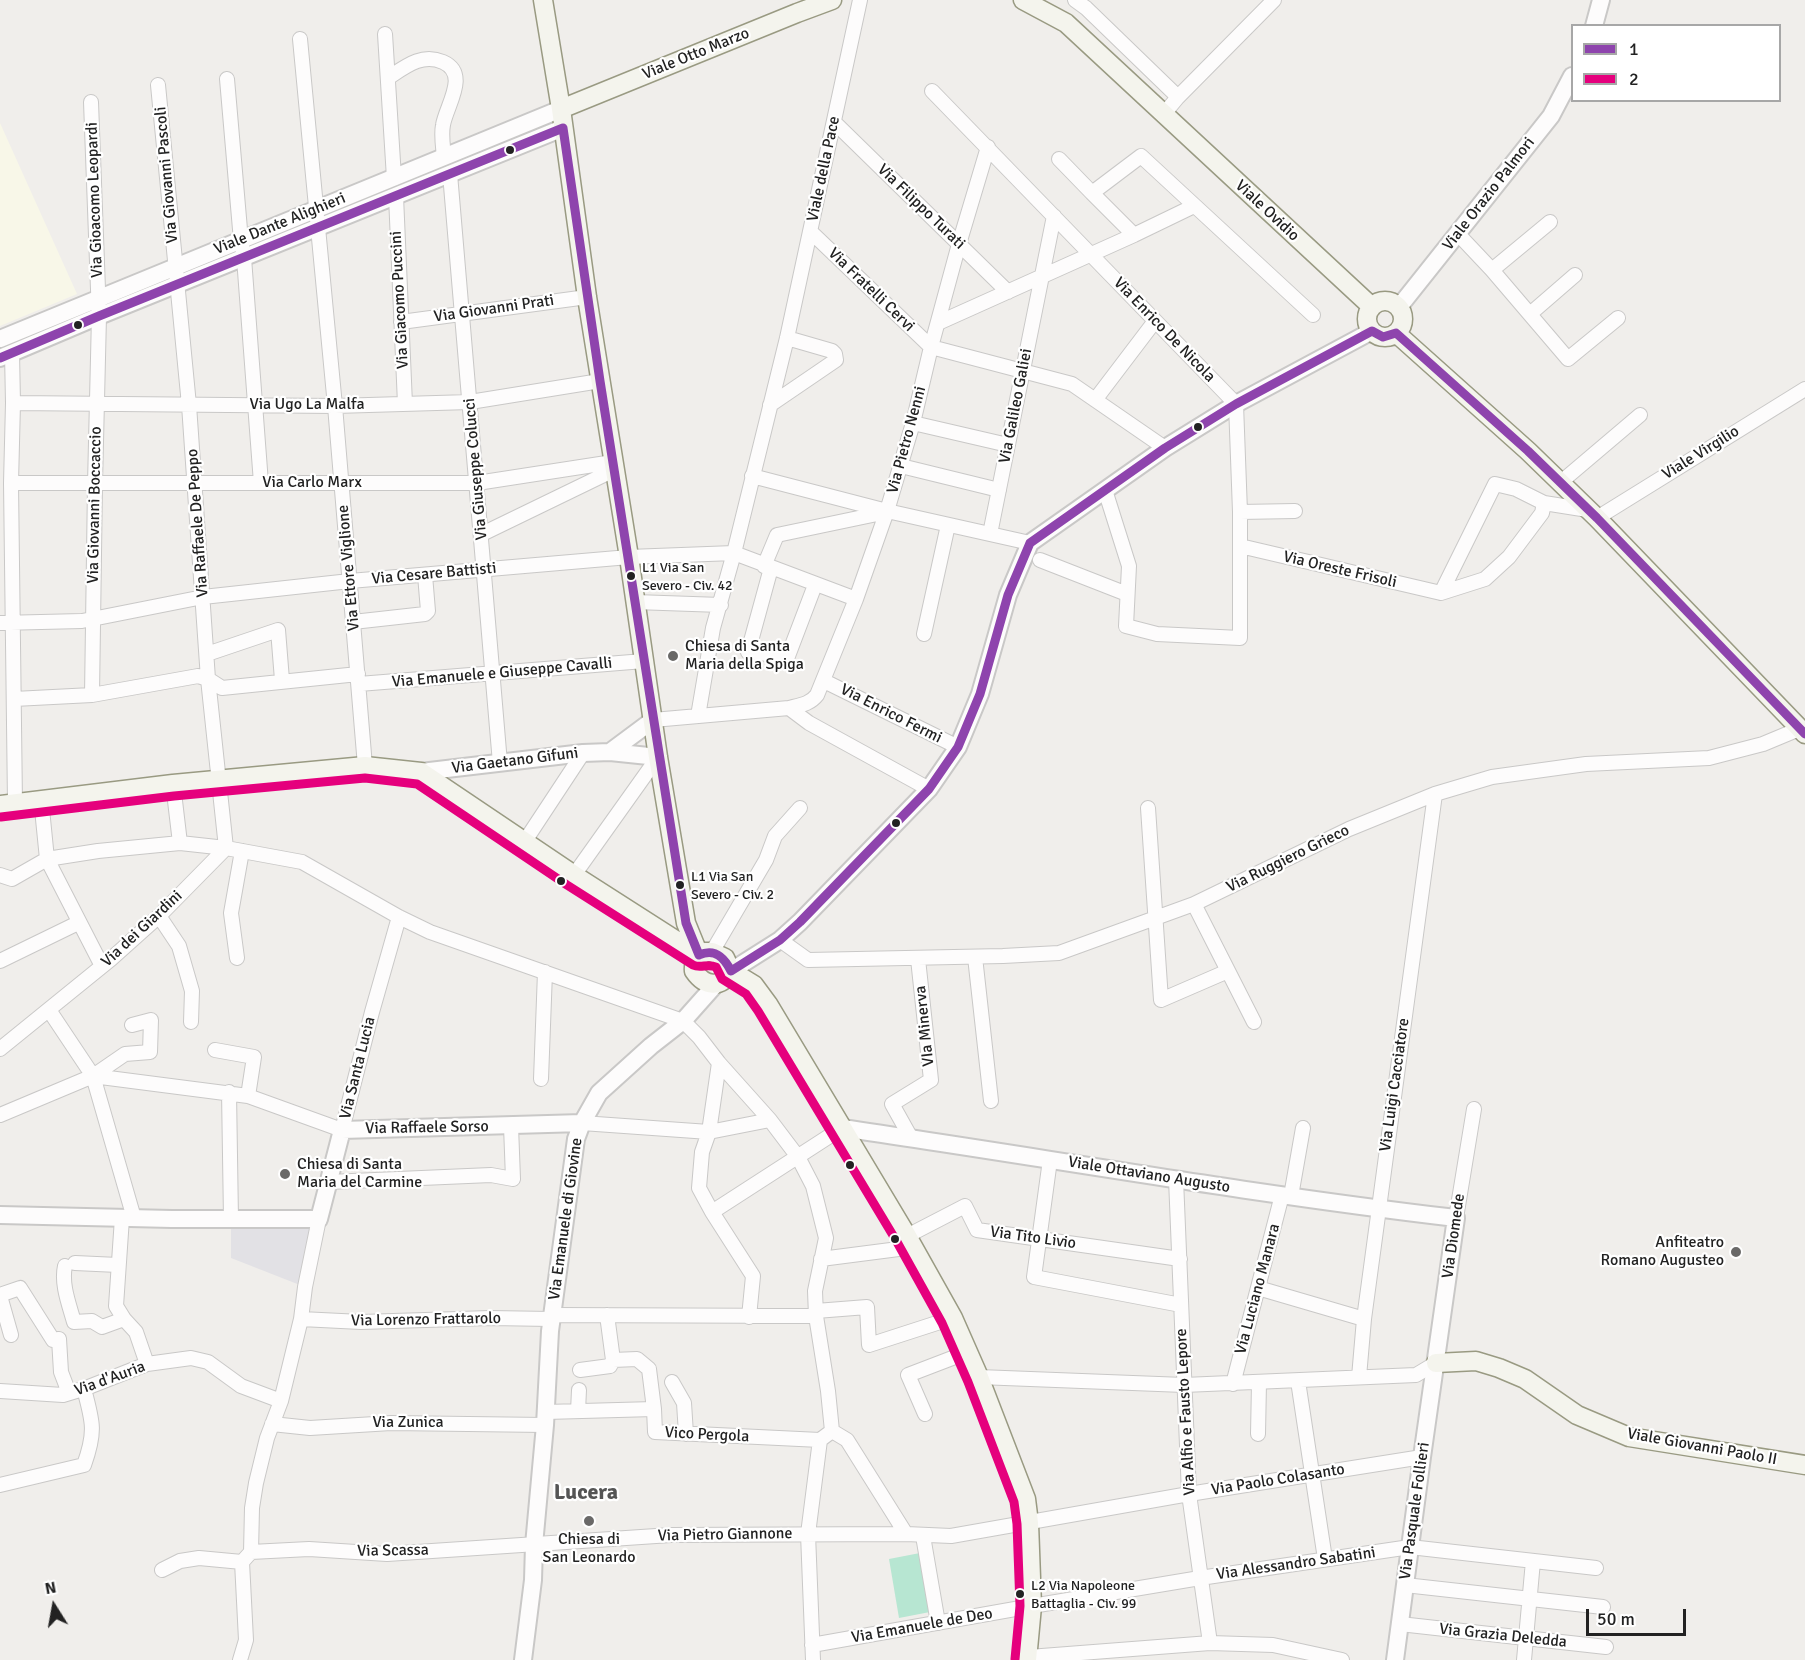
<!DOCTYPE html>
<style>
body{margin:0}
#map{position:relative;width:1805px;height:1660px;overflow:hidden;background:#f0eeeb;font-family:Signika,sans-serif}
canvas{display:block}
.legend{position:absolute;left:1571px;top:24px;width:210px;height:78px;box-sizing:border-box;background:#fff;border:2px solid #a7a7a7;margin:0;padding:8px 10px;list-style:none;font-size:18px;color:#222}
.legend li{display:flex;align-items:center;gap:12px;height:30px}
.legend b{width:30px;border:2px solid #a7a7a7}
.north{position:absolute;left:24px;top:1576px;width:60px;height:60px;-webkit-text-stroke:4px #fff;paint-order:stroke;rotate:349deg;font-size:16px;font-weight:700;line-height:24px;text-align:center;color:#222}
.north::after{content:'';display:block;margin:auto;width:21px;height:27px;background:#222;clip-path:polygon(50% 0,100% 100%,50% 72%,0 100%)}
.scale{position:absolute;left:1586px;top:1609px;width:100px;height:27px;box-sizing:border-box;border:3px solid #222;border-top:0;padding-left:8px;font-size:18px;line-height:21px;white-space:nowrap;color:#222;-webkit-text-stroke:4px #fff;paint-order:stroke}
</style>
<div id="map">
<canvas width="1805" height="1660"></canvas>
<ul class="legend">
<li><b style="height:8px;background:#8e44ad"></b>1</li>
<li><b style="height:8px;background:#e5007d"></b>2</li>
</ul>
<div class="north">N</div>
<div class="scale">50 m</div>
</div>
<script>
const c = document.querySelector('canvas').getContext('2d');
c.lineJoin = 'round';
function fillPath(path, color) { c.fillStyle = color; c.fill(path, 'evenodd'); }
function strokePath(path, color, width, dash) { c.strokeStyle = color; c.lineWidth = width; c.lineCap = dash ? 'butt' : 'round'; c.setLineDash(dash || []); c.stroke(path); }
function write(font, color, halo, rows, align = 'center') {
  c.font = font + ' Signika,sans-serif'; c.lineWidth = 4.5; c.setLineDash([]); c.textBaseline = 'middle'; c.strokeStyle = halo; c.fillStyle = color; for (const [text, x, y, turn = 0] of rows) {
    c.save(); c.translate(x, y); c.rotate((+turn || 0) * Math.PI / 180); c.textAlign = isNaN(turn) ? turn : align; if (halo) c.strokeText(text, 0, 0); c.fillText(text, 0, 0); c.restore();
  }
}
fillPath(new Path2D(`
 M 0,123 L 77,294 L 0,326 Z`), '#f8f7e8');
fillPath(new Path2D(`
 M 920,1553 L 930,1612 L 899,1618 L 889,1559 Z`), '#b7e6d2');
fillPath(new Path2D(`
 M 231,1219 L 319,1219 L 305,1287 L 231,1258 Z`), '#e2e1e5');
const minor = new Path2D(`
 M 1075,0 L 1086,8 L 1178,97 L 1163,115
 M 385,34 L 394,178
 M 300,39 L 335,406 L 365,766
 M 388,78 C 406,66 422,53 443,62 C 470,74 446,106 443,125 C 441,135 443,146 444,157
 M 227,79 L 241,241 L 244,258 L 261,483
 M 932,91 L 1236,404 L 1240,512 L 1240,638 L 1157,634 L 1126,626 L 1129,566 L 1105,490
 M 1178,97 L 1274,0
 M 91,102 L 99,316 L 95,484 L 92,695
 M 834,122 L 1008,292
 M 1059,159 L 1092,193
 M 450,174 L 500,763
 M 396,196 L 405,404
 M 811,232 L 931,347 L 1072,384 L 1165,448
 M 1458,234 L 1492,270 L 1568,359 L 1618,318
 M 1134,235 L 1194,206
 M 1492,270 L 1550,222
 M 1530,314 L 1575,275
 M 401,322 L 587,297
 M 938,323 L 1134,235 L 1092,193 L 1141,156 L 1313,315
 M 12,353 L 13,403 L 11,483 L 15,803
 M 1095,400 L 1155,321
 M 13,403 L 335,406 L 470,402 L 600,381
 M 770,405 L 836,360 L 835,354 L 832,351 L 787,338
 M 913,423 L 1008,445
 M 901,466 L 999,490
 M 752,476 L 887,511 L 1030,543
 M 1561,482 L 1640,415
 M 11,483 L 477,483 L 613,462
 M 1240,512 L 1295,511
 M 1597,518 L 1805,389
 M 482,534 L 614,470
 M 990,534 L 1054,216
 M 1240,546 L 1441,593 L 1485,579 L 1509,557 L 1542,513 L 1544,503 L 1588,510
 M 1040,560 L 1127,594
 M 764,566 L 777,535 L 882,513
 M 771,568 L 748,652 L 788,656 L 815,585
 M 1441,593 L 1495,484 L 1516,489 L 1544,503
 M 635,602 L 721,605
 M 353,622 L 425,614 L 428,611 L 425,575
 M 0,623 L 82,621 L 203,597 L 350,581 L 629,557 L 734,553 L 856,599
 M 924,634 L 948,525
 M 207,654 L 278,630 L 282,680
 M 824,681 L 958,747
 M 359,684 L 644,661
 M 14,699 L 92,695 L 198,676 L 208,679 L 222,688 L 358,674
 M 789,708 L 809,723 L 929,789
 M 698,716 L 713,628 L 734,553 L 787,338 L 860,0
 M 653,720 L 789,708 C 801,705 810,704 817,695 L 856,599 L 887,511 L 913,423 L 931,347 L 959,244 L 988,147
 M 173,784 L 180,843
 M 41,799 L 47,859 L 102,966
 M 1148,808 L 1161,1000 L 1228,971
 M 525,841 L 583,753
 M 0,875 L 12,879 L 47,859 L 98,851 L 180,843 L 226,848 L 302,862 L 399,917 L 430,932 L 683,1021 L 699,1037 L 719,1063 L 770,1120 L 798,1157 L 813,1186 L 826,1238 L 815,1291 L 816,1316 L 828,1391 L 832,1431
 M 574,875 L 658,757
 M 1194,904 L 1254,1022
 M 159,916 L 179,946 L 192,991 L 191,1022
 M 780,940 L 808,960 L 1003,956 L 1059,953 L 1194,904 L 1349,829 L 1435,794 L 1492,777 L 1586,764 L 1709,758 L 1763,744 L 1799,729
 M 712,952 L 766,860 L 775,836 L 800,808
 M 975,957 L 991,1101
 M 237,958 L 231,913 L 242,851
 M 0,961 L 78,923
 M 49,1010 L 93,1076 L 134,1218
 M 0,1049 L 111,959 L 159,916 L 226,848 L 208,679 L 189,405 L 158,85
 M 215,1050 L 254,1057 L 248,1096
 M 719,1063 L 709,1132 L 702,1152 L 699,1188 L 712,1212 L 753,1276 L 749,1317
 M 93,1076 L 125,1054 L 150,1052 L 151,1020 L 132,1025
 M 541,1079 L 545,972
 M 229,1092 L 231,1219
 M 0,1115 L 93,1076 L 248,1096 L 342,1130 L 372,1012 L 399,917
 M 582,1123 L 709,1132 L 770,1120
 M 911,1138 L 892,1104 L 931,1080 L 918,959
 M 1050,1160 L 1034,1277 L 1181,1305
 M 1176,1179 L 1189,1494 L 1210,1643
 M 329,1182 L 491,1175 L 513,1179 L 511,1126
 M 1291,1196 L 1303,1128
 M 712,1212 L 842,1128
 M 122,1218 L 116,1306 L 124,1319 L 136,1332 L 147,1364
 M 1456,1218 L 1474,1109
 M 907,1236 L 965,1206 L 977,1230 L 1180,1259
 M 821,1259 L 914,1247
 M 75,1263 L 118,1265
 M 65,1266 C 61,1284 69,1304 74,1322 L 92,1321 L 102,1327 L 124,1319
 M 1258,1288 L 1364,1319
 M 0,1295 L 20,1288 L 53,1340 L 59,1339 L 61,1372 L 69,1393
 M 0,1296 L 11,1335
 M 816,1311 L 867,1307 L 869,1345 L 937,1323
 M 552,1315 L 816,1316
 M 607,1315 L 613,1360 L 637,1359 L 649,1369 L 654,1409
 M 301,1319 L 361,1322 L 490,1318 L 551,1319
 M 580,1370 L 610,1366 L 613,1360
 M 979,1377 L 1184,1385 L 1416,1375 L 1436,1363
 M 1359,1377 L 1364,1319 L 1435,794
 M 1298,1381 L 1325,1559
 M 672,1382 L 684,1403 L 686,1434
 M 1233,1384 L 1282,1195
 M 0,1391 L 63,1395 L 86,1388 L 147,1364 L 191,1358 L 208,1362 L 241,1386 L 281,1401
 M 578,1411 L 579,1390
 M 546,1412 L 654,1409 L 655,1432 L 820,1440
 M 925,1414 L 908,1375 L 968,1352
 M 272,1424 L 310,1428 L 391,1423 L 545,1425
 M 832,1431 L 847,1440 L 906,1534
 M 1258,1434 L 1259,1383
 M 0,1485 L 84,1465 C 96,1432 93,1422 84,1389
 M 923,1536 L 938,1623
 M 251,1552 L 309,1549 L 387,1554 L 671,1535 L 906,1534 L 951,1536 L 1189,1494 L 1422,1457
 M 251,1552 L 252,1508 L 256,1483 L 267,1438 L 281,1401 L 301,1319 L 305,1287 L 319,1219
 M 162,1570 L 180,1561 L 199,1558 L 242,1562
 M 1405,1585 L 1603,1607
 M 1400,1624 L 1606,1647
 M 812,1645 L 1032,1606 L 1200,1578 L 1410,1547 L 1596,1568
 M 1029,1657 L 1210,1643 L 1273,1645 L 1342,1660
 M 240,1660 L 246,1640 L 242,1562 L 251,1552
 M 813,1660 L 808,1534 L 820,1440 L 828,1434
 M 1524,1660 L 1533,1561`);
const tertiary = new Path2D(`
 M 1594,26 L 1601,0
 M 1399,307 L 1551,116 L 1572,76
 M 0,339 L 561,109
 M 0,358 L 99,316 L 563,128
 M 610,752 L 653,720
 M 421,772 L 583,753 L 610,752 L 658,757
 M 731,971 L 780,940 L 800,922 L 929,789 L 958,747 L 980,694 L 1008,595 L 1030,543 L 1165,448 L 1236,404 L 1372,331
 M 842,1128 C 1047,1158 1251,1194 1456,1218 L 1422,1457 L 1395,1660
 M 0,1215 L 172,1219 L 319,1219 L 342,1130 L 582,1123
 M 523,1660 L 533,1580 L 534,1545 L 545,1425 L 550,1331 L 576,1139 L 582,1123 L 599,1093 L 651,1046 L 683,1021 L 715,985`);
const secondary = new Path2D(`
 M 543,0 L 561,109 L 587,297 L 629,557 L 658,757 L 686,923 L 699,955
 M 1023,0 L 1066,23 L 1372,307
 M 561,109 L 797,13 L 832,0
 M1367 319a18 18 0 1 1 36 0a18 18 0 1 1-36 0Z
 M 1396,333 L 1528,451 L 1597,518 L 1805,734
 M 0,805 L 173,784 L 365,766 L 421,772 L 574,875 L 699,955
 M 705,952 L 712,952 L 725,958 L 731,971 C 721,989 705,987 694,971 C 693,962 697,957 705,952 Z
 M 731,971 L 754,985 L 768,1004 L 907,1236 L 953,1318 L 979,1377 L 1026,1499 L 1029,1523 L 1032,1606 L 1027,1660
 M 1436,1363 L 1476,1361 L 1499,1368 L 1525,1379 L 1577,1415 L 1629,1437 L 1805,1465`);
strokePath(minor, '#c9c8c7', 16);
strokePath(tertiary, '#c9c8c7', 20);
strokePath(secondary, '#999a82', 21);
strokePath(minor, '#fdfcfc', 14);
strokePath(tertiary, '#fdfcfc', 16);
strokePath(secondary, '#f4f4ed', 18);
strokePath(new Path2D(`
 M 0,358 L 99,316 L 563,128 L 600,381 L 686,923 L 699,955 C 715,948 724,957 731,971 L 780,940 L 800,922 L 929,789 L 958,747 L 980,694 L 1008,595 L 1030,543 L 1165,448 L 1236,404 L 1372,331 L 1383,337 L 1396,333 L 1528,451 L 1597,518 L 1805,734`), '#8e44ad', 9);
strokePath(new Path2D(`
 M 1,817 L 174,796 L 365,778 L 417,784 L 567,885 L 693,965 C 701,969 707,963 716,967 L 722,979 L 746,994 L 758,1011 L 897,1242 L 942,1323 L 968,1382 L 1014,1502 L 1017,1524 L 1020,1606 L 1015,1659`), '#e5007d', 9);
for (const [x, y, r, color] of [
 [510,150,5,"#222"],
 [78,325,5,"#222"],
 [1198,427,5,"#222"],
 [631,576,5,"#222"],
 [673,656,6,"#6a6968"],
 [896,823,5,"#222"],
 [561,881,5,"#222"],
 [680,885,5,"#222"],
 [850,1165,5,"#222"],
 [285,1174,6,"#6a6968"],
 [895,1239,5,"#222"],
 [1736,1252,6,"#6a6968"],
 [589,1521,6,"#6a6968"],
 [1020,1594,5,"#222"]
]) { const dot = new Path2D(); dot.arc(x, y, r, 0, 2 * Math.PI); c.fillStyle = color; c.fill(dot); strokePath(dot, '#fff', 2); }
write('14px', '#222', '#fff', [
 ["L1 Via San",642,568],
 ["Severo - Civ. 42",642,586],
 ["L1 Via San",691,877],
 ["Severo - Civ. 2",691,895],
 ["L2 Via Napoleone",1031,1586],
 ["Battaglia - Civ. 99",1031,1604]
], 'left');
write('16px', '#222', '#fff', [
 ["Viale Otto Marzo",696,54,-22],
 ["Viale della Pace",824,169,-78],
 ["Via Giovanni Pascoli",167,175,-95],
 ["Viale Orazio Palmori",1489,194,-52],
 ["Via Gioacomo Leopardi",95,200,-92],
 ["Via Filippo Turati",921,207,44],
 ["Viale Ovidio",1267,211,43],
 ["Viale Dante Alighieri",280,224,-22],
 ["Via Fratelli Cervi",871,290,44],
 ["Via Giacomo Puccini",400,300,-93],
 ["Via Giovanni Prati",494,309,-8],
 ["Via Enrico De Nicola",1164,330,46],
 ["Via Ugo La Malfa",307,405],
 ["Via Galileo Galiei",1016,406,-79],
 ["Via Pietro Nenni",907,440,-75],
 ["Viale Virgilio",1701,453,-32],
 ["Via Giuseppe Colucci",476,469,-95],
 ["Via Carlo Marx",312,483],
 ["Via Giovanni Boccaccio",95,505,-89],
 ["Via Raffaele De Peppo",198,523,-94],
 ["Via Ettore Viglione",349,568,-95],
 ["Via Oreste Frisoli",1340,570,13],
 ["Via Cesare Battisti",434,574,-5],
 ["Via Emanuele e Giuseppe Cavalli",502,673,-5],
 ["Via Enrico Fermi",891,714,27],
 ["Via Gaetano Gifuni",515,761,-7],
 ["Via Ruggiero Grieco",1288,859,-26],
 ["Via dei Giardini",142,929,-43],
 ["VIa Minerva",925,1026,-96],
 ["Via Santa Lucia",358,1068,-76],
 ["Via Luigi Cacciatore",1395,1085,-82],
 ["Via Raffaele Sorso",427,1128,-1],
 ["Viale Ottaviano Augusto",1149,1175,9],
 ["Via Emanuele di Giovine",566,1219,-82],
 ["Via Diomede",1454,1236,-82],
 ["Via Tito Livio",1033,1238,8],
 ["Via Luciano Manara",1258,1289,-75],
 ["Via Lorenzo Frattarolo",426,1320,-1],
 ["Via d'Auria",110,1379,-20],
 ["Via Alfio e Fausto Lepore",1186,1412,-93],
 ["Via Zunica",408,1423],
 ["Vico Pergola",707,1435,3],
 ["Viale Giovanni Paolo II",1702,1447,10],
 ["Via Paolo Colasanto",1278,1480,-9],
 ["Via Pasquale Follieri",1415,1511,-82],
 ["Via Pietro Giannone",725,1535,-1],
 ["Via Scassa",393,1551,-1],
 ["Via Alessandro Sabatini",1296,1564,-8],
 ["Via Emanuele de Deo",922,1626,-10],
 ["Via Grazia Deledda",1503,1636,6]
]);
write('16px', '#222', '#fff', [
 ["Chiesa di Santa",685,647],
 ["Maria della Spiga",685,665],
 ["Chiesa di Santa",297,1165],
 ["Maria del Carmine",297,1183],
 ["Anfiteatro",1724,1243,"right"],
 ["Romano Augusteo",1724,1261,"right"],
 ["Chiesa di",589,1540,"center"],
 ["San Leonardo",589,1558,"center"]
], 'left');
write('bold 22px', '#555', '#fff', [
 ["Lucera",586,1493]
]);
</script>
